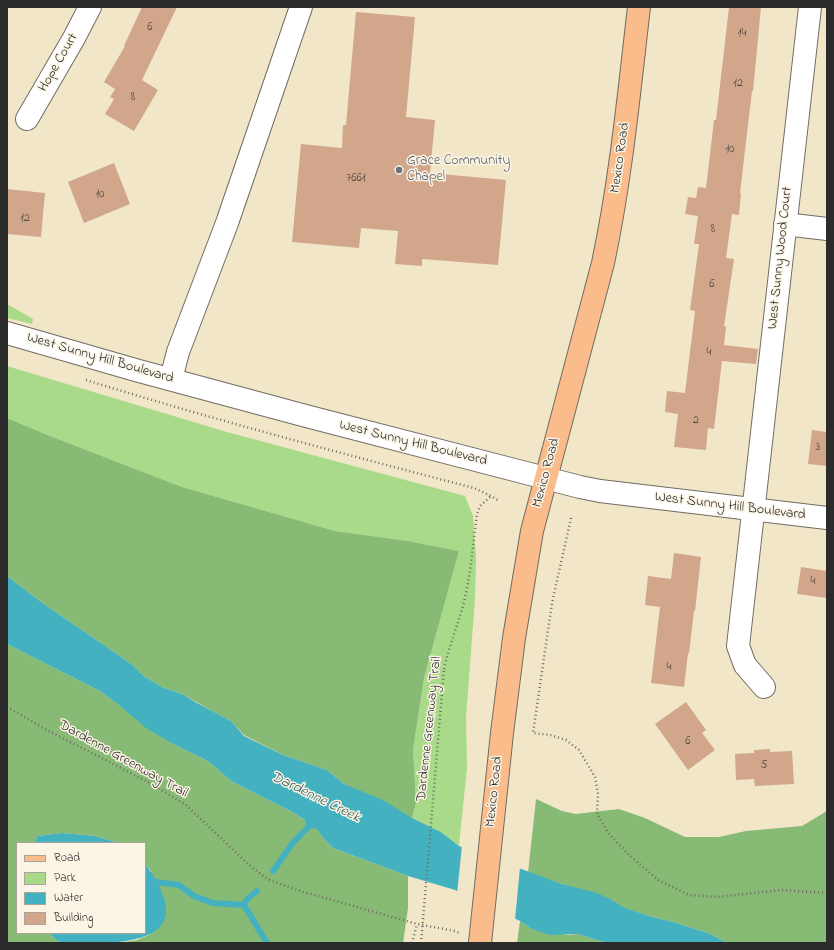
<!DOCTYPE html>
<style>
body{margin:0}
#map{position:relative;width:834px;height:950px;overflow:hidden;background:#f2e6c9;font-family:"Indie Flower",sans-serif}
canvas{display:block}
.frame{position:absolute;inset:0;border:8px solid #2b2b2b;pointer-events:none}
.legend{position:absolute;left:16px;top:842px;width:130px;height:92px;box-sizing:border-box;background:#fcf5e5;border:1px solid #a8a49b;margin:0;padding:5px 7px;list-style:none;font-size:12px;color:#2b2b2b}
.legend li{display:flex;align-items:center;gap:8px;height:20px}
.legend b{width:20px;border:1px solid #a8a49b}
</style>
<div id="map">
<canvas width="834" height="950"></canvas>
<div class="frame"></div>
<ul class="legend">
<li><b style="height:5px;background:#fabc8b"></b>Road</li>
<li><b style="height:11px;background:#a9da89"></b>Park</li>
<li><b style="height:11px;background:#44b1c1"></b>Water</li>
<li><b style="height:11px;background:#d1a68b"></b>Building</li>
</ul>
</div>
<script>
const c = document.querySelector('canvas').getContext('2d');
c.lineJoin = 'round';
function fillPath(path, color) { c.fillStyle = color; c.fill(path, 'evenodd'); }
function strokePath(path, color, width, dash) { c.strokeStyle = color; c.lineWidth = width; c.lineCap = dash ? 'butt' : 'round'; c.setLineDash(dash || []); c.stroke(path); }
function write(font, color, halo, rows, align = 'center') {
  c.font = font + ' "Indie Flower",sans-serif'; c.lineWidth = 3; c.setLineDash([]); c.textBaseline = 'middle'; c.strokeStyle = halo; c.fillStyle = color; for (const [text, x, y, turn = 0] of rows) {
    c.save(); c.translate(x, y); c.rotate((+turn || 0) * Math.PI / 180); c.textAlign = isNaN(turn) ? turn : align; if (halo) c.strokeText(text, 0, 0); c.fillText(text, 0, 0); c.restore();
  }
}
fillPath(new Path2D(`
 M 7,304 L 33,319 L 32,324 L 7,318 Z
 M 7,366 L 227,432 L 465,496 L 473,516 L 476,558 L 475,599 L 466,717 L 467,767 L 459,846 L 441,832 L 412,818 L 416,803 L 413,750 L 424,678 L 459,551 L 408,541 L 335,531 L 182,487 L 50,436 L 7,418 Z`), '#a9da89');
fillPath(new Path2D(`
 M 7,418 L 50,436 L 182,487 L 335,531 L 408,541 L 459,551 L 424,678 L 413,750 L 416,803 L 412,818 L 344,784 L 327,770 L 283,755 L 244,735 L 232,722 L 182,694 L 162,687 L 145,677 L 130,663 L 44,604 L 7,576 Z
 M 7,644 L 100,691 L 175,745 L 208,761 L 231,781 L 294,813 L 317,828 L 324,839 L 333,848 L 408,876 L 408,908 L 403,943 L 119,943 L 137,940 L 151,934 L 151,871 L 145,864 L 145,843 L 119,843 L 95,836 L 63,833 L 37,836 L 35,843 L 17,843 L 17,933 L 49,933 L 56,940 L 63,943 L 7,943 Z
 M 536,799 L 562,811 L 576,814 L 619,809 L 645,818 L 685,837 L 719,837 L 746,831 L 802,826 L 827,811 L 827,943 L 727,943 L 708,933 L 673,922 L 649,916 L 624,908 L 612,900 L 528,873 Z
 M 520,921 L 530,928 L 568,935 L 578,934 L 607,943 L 517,943 Z`), '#86ba75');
fillPath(new Path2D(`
 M 7,576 L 44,604 L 130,663 L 145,677 L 162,687 L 182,694 L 197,703 L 216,713 L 232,722 L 244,736 L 283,755 L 327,770 L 344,784 L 383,800 L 412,818 L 441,832 L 459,846 L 562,884 L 597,893 L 612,900 L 625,908 L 649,916 L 673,922 L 708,933 L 727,943 L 607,943 L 578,934 L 549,935 L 530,928 L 520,921 L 455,890 L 408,876 L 333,848 L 324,839 L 317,829 L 307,827 L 305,820 L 294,813 L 231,781 L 208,761 L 175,745 L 146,728 L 119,705 L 100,691 L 7,644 Z
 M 63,833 L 95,836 L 119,843 L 35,843 L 37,836 Z
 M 145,864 C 154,875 161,888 165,902 C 177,950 91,943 63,943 L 56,940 L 49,933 L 145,933 Z`), '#44b1c1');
fillPath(new Path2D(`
 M 462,845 L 520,867 L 515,920 L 457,894 Z`), '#f2e6c9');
strokePath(new Path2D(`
 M 273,871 L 292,844 L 312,823
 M 156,882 L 179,885 L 194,896 L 213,903 L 244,905
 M 257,891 L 247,899 L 244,905 L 267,943`), '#44b1c1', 6);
fillPath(new Path2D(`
 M 142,7 L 177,7 L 142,80 L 158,90 L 134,131 L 105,114 L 114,99 L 110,97 L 115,89 L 104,82 L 125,46 L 124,46 Z
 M 729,7 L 761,7 L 753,91 L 752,91 L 740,193 L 741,193 L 739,215 L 732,214 L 726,258 L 734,259 L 724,326 L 726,327 L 724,345 L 758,349 L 756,364 L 722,361 L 714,429 L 708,428 L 706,450 L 674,447 L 678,414 L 665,412 L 667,391 L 685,393 L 695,311 L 690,310 L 699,244 L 694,244 L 698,216 L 685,214 L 688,197 L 696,198 L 698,187 L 706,188 L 714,120 L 716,120 Z
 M 356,12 L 415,17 L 406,117 L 435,120 L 430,173 L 506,180 L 498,265 L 422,259 L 422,266 L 395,264 L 398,231 L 361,228 L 359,248 L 292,242 L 301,144 L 342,148 L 343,125 L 346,125 Z
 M 114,163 L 130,204 L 84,223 L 68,182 Z
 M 7,189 L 45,193 L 41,237 L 7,234 Z
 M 812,430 L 827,432 L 827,466 L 808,464 Z
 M 674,553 L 701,557 L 695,611 L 694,611 L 689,653 L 688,653 L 684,687 L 651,683 L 660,607 L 645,605 L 648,576 L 671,579 Z
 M 801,567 L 827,571 L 827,598 L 797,594 Z
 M 686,702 L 706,730 L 702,733 L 715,750 L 688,770 L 655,724 Z
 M 770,749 L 770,752 L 792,751 L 794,784 L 755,786 L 754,779 L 736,780 L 735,754 L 754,753 L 754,750 Z`), '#d1a68b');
const minor = new Path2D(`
 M 27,119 L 74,38 L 90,7
 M 785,224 L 827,229
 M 7,333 L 139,371 L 306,416 L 580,487 L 600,491 L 827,518
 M 171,379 L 178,352 L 227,223 L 301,7
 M 764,687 L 745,665 L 738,646 L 810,7`);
const major = new Path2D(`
 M 480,943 L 502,733 L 514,638 L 532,531 L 603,263 C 621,178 629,93 639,7`);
strokePath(minor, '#716c62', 24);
strokePath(major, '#716c62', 24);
strokePath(new Path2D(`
 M 86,380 C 215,420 344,454 474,488 L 491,496 L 499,501
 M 571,518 L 552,603 L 533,733 L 550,735 L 566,740 L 579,750 L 595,777 L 598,794 L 597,814 L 609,834 L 627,853 L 658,880 L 689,895 L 717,897 L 781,890 L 827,893
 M 444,669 C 449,646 458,625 464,602 C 471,573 473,544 477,514 L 480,506 L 491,496
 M 7,707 L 45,729 L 150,783 L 186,805 L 248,864 L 267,879 L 297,890 L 417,924 L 455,931 L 459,933
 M 412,943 L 417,924`), '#716c62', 2.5, [1, 3]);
strokePath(minor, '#fff', 22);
strokePath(major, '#fabc8b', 22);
strokePath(new Path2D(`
 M 421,943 L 444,669`), '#716c62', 2.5, [1, 3]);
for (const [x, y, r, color] of [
 [399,170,4,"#6b7280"]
]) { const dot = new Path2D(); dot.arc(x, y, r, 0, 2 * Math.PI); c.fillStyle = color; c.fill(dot); strokePath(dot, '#fcf5e5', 1.5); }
write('12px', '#544a43', null, [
 ["6",150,28],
 ["14",742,34],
 ["12",738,84],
 ["8",133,98],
 ["10",730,150],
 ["7661",356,179],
 ["10",100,195],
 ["12",25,219],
 ["8",713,230],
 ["6",712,285],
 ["4",709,353],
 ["2",696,421],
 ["3",818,448],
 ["4",813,582],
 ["4",669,668],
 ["6",688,742],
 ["5",764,766]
]);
write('14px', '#2b2b2b', '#fcf5e5', [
 ["Hope Court",59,63,-60],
 ["Mexico Road",621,158,-82],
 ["West Sunny Wood Court",781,258,-84],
 ["West Sunny Hill Boulevard",100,359,16],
 ["West Sunny Hill Boulevard",413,444,14],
 ["Mexico Road",547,473,-75],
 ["West Sunny Hill Boulevard",730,507,7],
 ["Dardenne Greenway Trail",430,729,-84],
 ["Dardenne Greenway Trail",123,760,29],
 ["Mexico Road",495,792,-84]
]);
write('14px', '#5b616d', '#fcf5e5', [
 ["Grace Community",407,162],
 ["Chapel",407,178]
], 'left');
write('italic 15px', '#345a60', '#fcf5e5', [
 ["Dardenne Creek",315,798,26]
]);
</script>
